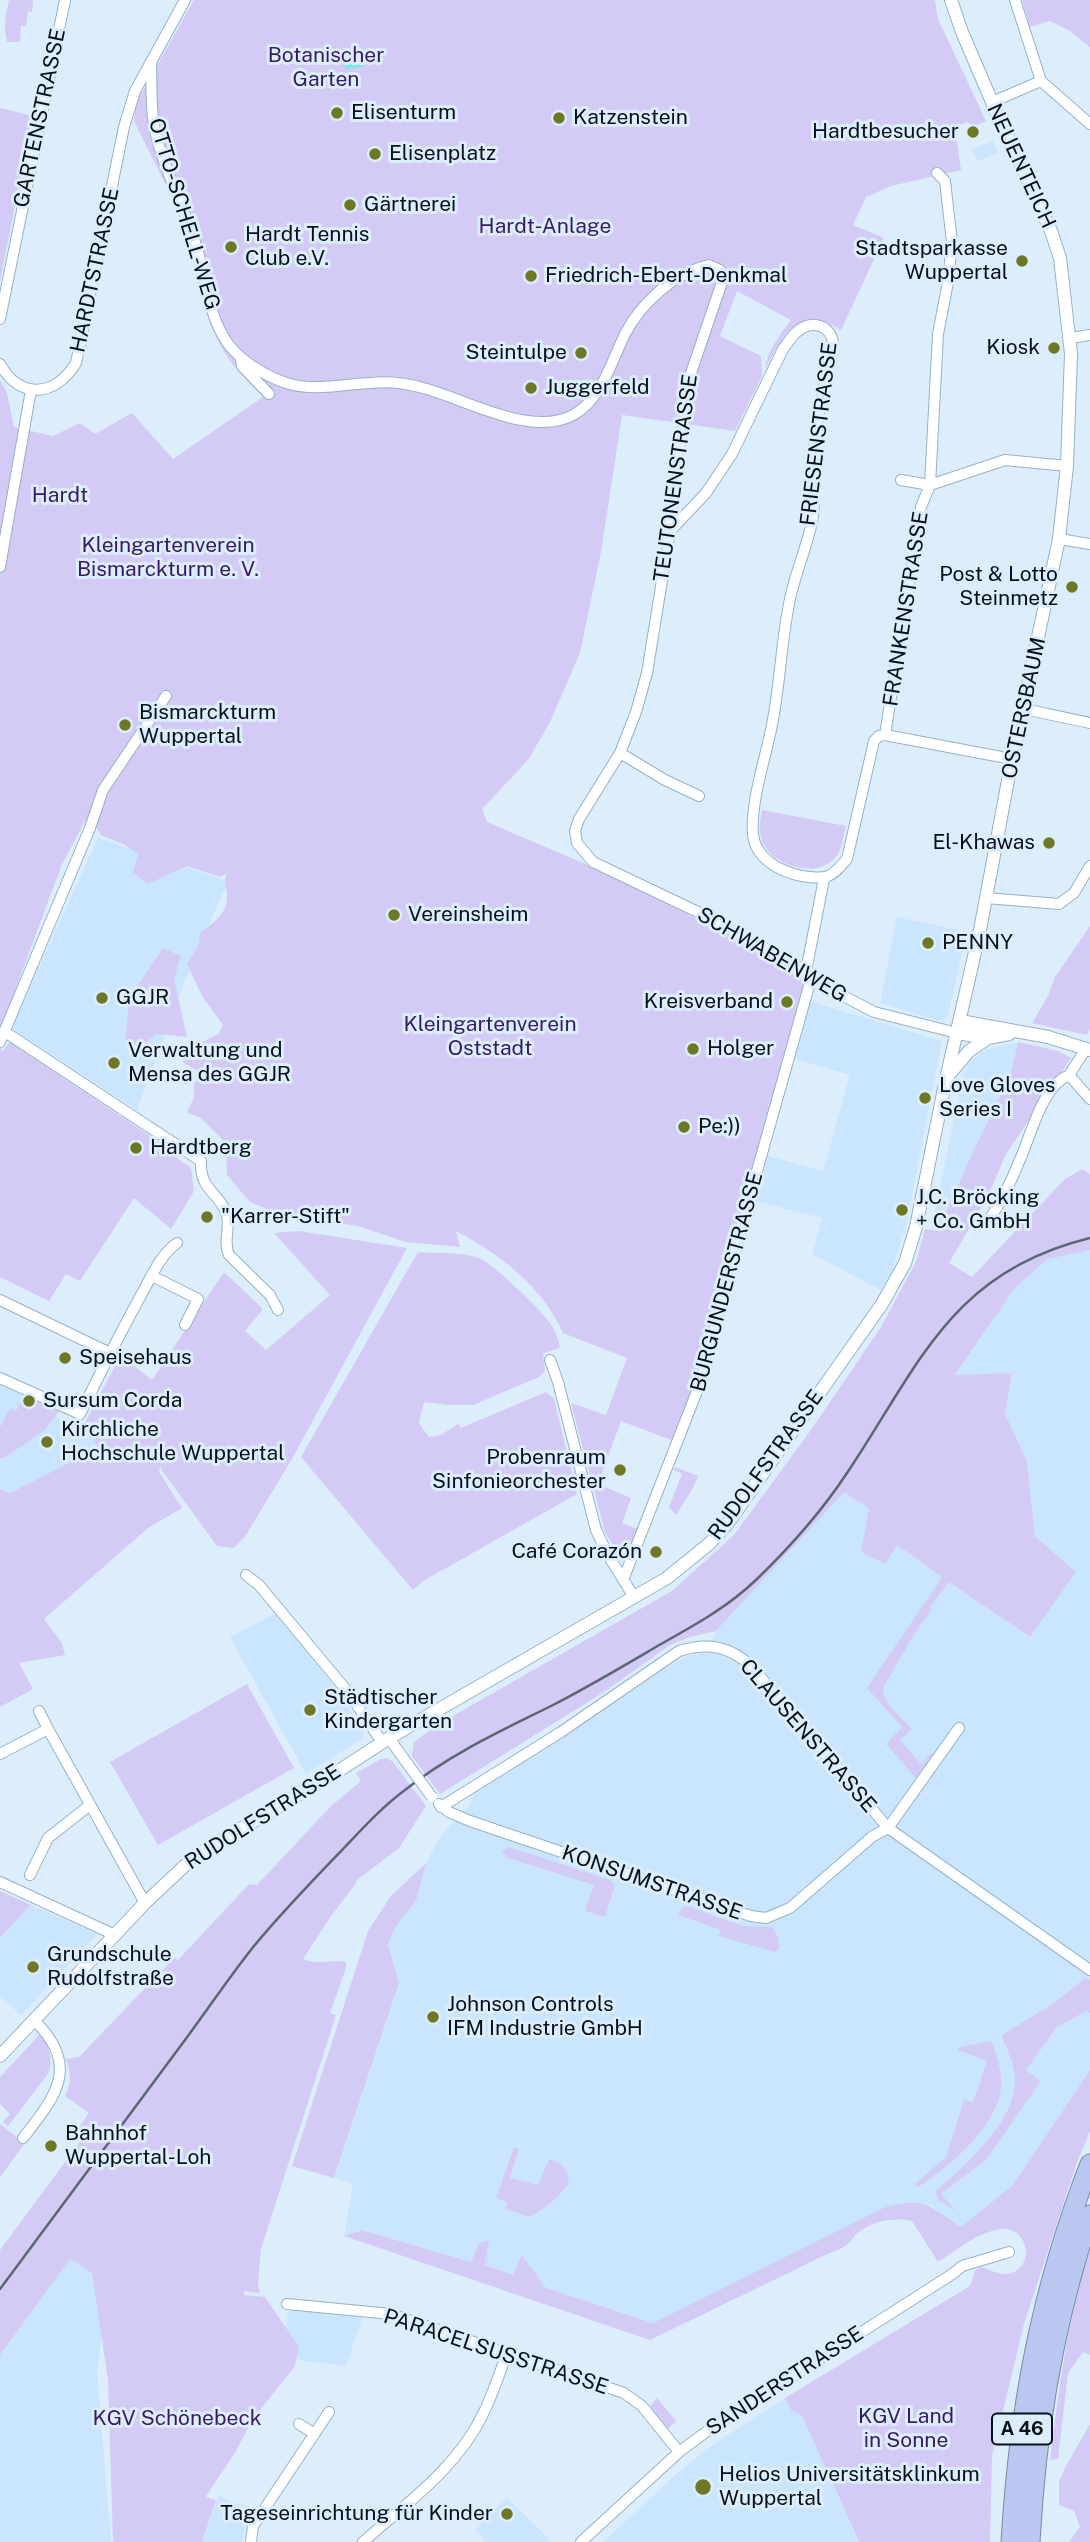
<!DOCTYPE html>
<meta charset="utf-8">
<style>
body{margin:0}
canvas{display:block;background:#dcedfc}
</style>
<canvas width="1090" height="2542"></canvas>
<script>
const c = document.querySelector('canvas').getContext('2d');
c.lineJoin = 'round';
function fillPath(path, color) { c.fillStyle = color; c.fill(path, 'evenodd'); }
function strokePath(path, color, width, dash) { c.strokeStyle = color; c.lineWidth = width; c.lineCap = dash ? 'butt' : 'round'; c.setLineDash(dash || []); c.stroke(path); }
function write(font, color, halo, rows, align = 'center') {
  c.font = font + ' "Public Sans",sans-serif'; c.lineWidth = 6; c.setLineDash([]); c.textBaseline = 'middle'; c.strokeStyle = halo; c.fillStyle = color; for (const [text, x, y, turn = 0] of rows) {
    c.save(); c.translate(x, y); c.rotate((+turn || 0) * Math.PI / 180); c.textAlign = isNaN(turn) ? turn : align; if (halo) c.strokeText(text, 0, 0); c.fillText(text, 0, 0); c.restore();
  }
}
fillPath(new Path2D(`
 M 993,141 L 998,153 L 977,161 L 972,149 Z
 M 98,838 L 228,881 L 186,978 L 137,1110 L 11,1028 Z
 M 897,917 L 967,932 L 948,1015 L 944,1020 L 940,1021 L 880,1003 Z
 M 809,1001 L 942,1041 L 907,1220 L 892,1272 L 881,1290 L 812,1254 L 822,1218 L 755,1201 L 768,1156 L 823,1171 L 850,1075 L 793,1058 Z
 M 1018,1042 L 1010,1077 L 975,1147 L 938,1231 L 931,1229 L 964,1073 L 969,1063 L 984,1050 Z
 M 1090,1250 L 1090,2070 L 1013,2185 L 961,2227 L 930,2205 L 883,2208 L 653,2323 L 546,2288 L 522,2255 L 513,2276 L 485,2265 L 488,2240 L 479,2243 L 471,2262 L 363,2230 L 344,2236 L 353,2184 L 334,2178 L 399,1983 L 388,1944 L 396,1926 L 416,1901 L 426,1863 L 440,1837 L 470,1805 L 474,1793 L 553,1744 L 663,1669 L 691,1655 L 707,1653 L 716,1631 L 844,1491 L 869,1509 L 897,1545 L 1029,1637 L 1076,1572 L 1035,1536 L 1027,1461 L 1005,1414 L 1012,1373 L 955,1376 L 1015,1288 L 1048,1259 Z
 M 0,1383 L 59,1411 L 56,1417 L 91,1435 L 99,1448 L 10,1493 L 0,1489 Z
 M 276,1613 L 337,1690 L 364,1731 L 363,1738 L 306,1774 L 230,1637 Z
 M 31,1905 L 97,1934 L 21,2015 L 0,1996 L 0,1938 Z
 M 70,2259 L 92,2273 L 102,2336 L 97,2371 L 111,2542 L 0,2542 L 0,2355 Z
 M 293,2310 L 363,2316 L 346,2366 L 297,2360 L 298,2351 L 286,2329 L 287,2315 Z
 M 785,2398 L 791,2410 L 802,2416 L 858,2542 L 603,2542 L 683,2468 L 721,2439 Z
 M 218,2496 L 255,2509 L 245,2527 L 242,2542 L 202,2542 Z
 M 507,2498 L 552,2542 L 486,2542 L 475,2530 Z`), '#cae6ff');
fillPath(new Path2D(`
 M 9,0 L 33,0 L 32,12 L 28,11 L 26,26 L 21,26 L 20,42 L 7,42 C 3,27 6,14 9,0 Z
 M 194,0 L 935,0 L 938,19 L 986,121 L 974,126 L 967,122 L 955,127 L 961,170 L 891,186 L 866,197 L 853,225 L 884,238 L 841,330 C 799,304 784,333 765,369 C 767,351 780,334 791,320 L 737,291 L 720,336 L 761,356 L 762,376 L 735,431 L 622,415 L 601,552 L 580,653 L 550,722 L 528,760 L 482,809 L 487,822 L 590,866 L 699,920 L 805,981 L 695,1383 L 674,1441 L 621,1421 L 598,1484 L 631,1498 L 622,1523 L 637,1529 L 627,1557 L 622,1560 L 605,1532 L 571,1403 L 606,1415 L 627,1358 L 563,1333 C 542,1286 501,1255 456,1231 L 460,1247 L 406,1242 L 358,1226 L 281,1215 L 250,1202 L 227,1175 L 226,1150 L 221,1138 L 201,1118 L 187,1113 L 194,1097 L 194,1083 L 203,1074 L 184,1063 L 180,1054 L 218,1034 L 223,1025 L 202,996 L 187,964 L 199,944 L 200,933 C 213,923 229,913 227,894 C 226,885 223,881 227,873 L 220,877 L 187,866 L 148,884 L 133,872 L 138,854 L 123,844 L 101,835 L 89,814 L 62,864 L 0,1031 L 0,380 L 7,393 L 14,427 L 53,436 L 80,423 L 95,434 L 132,413 L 173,459 L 263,397 C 232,366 220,352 205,310 L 216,302 L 181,190 L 167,187 L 134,121 L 136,103 Z
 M 1022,0 L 1090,0 L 1090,47 L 1070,31 L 1050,21 L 1030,27 Z
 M 0,108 L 33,116 L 0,281 Z
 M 762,810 L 846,826 C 843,837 842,850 835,858 C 817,879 773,866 763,843 C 758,831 760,821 762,810 Z
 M 1090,926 L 1090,1028 L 1087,1035 L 1032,1023 L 1048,996 L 1055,977 Z
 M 163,948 L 181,956 L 174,979 L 187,1037 L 157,1034 L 145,1043 L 151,1059 L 135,1054 L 125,1040 L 130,997 Z
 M 10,1042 L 168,1148 L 166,1150 L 191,1168 L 194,1191 L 171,1229 L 134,1198 L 80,1281 L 66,1274 L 49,1301 L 0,1277 L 0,1044 L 2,1052 Z
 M 1018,1042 L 1058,1051 L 1071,1058 L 1006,1154 L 988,1196 L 949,1263 L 972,1277 L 1065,1179 L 1082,1169 L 1090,1174 L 1090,1250 L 1048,1259 L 1015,1288 L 955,1375 L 1012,1373 L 1005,1414 L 1027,1461 L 1035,1536 L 1076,1572 L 1030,1637 L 949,1582 L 930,1607 L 932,1609 L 912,1638 L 883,1688 C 882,1703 902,1718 912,1729 L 900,1740 L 922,1765 L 931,1753 L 933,1754 L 916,1778 L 886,1744 L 902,1727 L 867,1688 L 942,1577 L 897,1545 L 885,1564 L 861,1552 L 869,1509 L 844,1492 L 716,1631 L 690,1637 L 670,1645 L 604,1692 L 440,1794 L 412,1756 L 414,1742 L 437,1725 L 672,1591 L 734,1535 L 811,1430 L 881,1327 L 916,1262 L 925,1229 L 938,1231 L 975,1147 L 1010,1077 Z
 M 299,1231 L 407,1248 L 292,1459 L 246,1535 L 234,1548 L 217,1546 L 161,1469 L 161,1464 L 159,1472 L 182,1508 L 148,1528 L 44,1619 L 62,1643 L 65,1655 L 19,1663 L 33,1689 L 0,1707 L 0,1489 L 10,1493 L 98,1448 L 91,1435 L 81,1430 L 121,1355 L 152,1380 L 224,1272 L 263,1309 L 245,1331 L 266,1350 L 330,1295 L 274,1233 Z
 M 418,1252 C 438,1254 464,1251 483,1260 C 495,1266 542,1311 550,1323 C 555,1330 559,1340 560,1348 L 543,1353 L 545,1371 L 539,1377 L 473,1405 L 449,1405 L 424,1402 L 419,1423 L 429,1437 L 441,1435 L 458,1424 L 461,1428 L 546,1392 L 554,1399 L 577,1494 L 423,1581 L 413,1590 L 301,1457 Z
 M 25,1394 L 59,1411 L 45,1430 L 4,1458 L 0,1458 L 0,1427 L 10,1408 L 16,1411 Z
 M 675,1467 L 698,1476 L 692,1490 L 676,1515 L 669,1507 L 682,1474 L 674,1470 Z
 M 247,1684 L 294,1768 L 158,1845 L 110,1762 Z
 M 387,1758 L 393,1762 L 426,1806 L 399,1848 L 356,1881 L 357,1882 L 331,1916 L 303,1959 C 319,1966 330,1959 346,1962 L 346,1968 L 330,2013 L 336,2015 L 261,2249 L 258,2284 L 260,2293 L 244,2291 L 244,2295 L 265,2297 L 299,2347 L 295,2366 L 252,2420 L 236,2451 L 208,2493 L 206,2497 L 216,2500 L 202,2542 L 113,2542 L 108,2380 L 92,2273 L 70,2259 L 0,2355 L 0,2250 L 85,2135 L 76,2131 L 89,2113 L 65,2096 C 72,2082 71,2073 66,2059 L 79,2057 L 174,1958 L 178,1960 L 249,1884 L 257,1885 L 332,1805 L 361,1781 L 356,1773 L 381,1759 Z
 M 509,1847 L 610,1880 L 615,1885 L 614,1889 L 605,1917 L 585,1911 L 594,1885 L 505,1857 L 505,1854 L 502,1851 Z
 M 426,1863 L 416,1901 L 396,1926 L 388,1944 L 399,1983 L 334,2178 L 292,2166 L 368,1931 L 391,1896 Z
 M 0,1891 L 31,1905 L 0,1938 Z
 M 687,1906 L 742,1926 L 772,1927 L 778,1937 L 779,1948 L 775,1952 L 719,1936 L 721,1930 L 678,1915 L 682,1908 Z
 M 1085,1978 L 1090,1980 L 1090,2013 L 1086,2011 L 1057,2027 L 1026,2070 L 1041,2081 L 986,2160 L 941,2194 L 956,2211 L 938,2200 L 936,2191 C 965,2165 1023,2116 1014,2072 C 1012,2060 1006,2047 1002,2035 L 1054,2003 Z
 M 42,2032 C 48,2047 54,2058 48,2074 L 8,2126 L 3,2122 L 10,2114 L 0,2104 L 0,2077 Z
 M 991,2041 C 998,2058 1004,2076 1000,2095 C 989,2134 949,2166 917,2188 L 915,2184 L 946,2157 L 964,2100 L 973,2102 L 987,2061 L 958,2050 L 959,2047 Z
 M 1090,2070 L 1090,2131 L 1077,2162 L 1024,2324 L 992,2456 L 990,2542 L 859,2542 L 802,2416 L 791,2410 L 785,2398 L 970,2286 L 975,2271 L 980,2267 C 991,2269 1000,2277 1012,2273 C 1036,2264 1027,2226 1001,2229 C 978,2232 957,2250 938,2262 L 912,2221 C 895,2217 872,2221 859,2232 C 854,2235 852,2241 848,2244 C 839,2251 824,2254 813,2261 L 650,2340 L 344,2236 L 362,2230 L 471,2262 L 479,2243 L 489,2240 L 485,2265 L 513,2275 L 522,2255 L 546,2288 L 653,2323 L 883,2208 C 925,2196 929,2206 961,2227 L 1013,2185 Z
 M 0,2124 L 25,2143 L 0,2177 Z
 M 514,2147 L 519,2149 L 510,2178 L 538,2185 L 549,2159 C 563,2164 568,2167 569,2184 C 557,2198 546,2208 530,2217 L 506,2209 L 507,2202 L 496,2198 Z
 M 1090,2251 L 1090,2355 L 1083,2352 L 1068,2373 L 1058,2459 L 1050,2460 C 1059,2389 1067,2319 1090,2251 Z
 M 657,2398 L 676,2421 L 668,2429 L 650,2406 Z
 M 1090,2424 L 1090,2542 L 1069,2542 L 1080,2527 L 1074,2511 L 1059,2505 L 1059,2482 L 1066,2466 Z`), '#d4caf6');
fillPath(new Path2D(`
 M 363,48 L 366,50 L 361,51 L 358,56 L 362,58 L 367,55 L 369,59 L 364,64 L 364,67 L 345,69 L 344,63 L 352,61 L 352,54 Z`), '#7ce7e5');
const minor = new Path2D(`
 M 1015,0 L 1041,81
 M 151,62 C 152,84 150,109 155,131 C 164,170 184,207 196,245 C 206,278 208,317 229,345 C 242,362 266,376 286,383 C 314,392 343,384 370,383 C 388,381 406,383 423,388 C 466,399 532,439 575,414 C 602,398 612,360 625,334 C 641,303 674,273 709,265 L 720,270 L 722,282 L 691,373 L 673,485 L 670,531 L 647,673 L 636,712 L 620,753 L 579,819 L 575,831 L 577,843 L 593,862 L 700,913 L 806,971 L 811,979 L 874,1012 L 957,1033
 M 992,102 L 1041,81 L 1090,124
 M 0,319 L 65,0
 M 1071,338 L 1090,335
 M 241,358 L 242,366 L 269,394
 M 0,364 C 20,400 55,397 76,363 L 124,127 L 135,91 L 185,0
 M 901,480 L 930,485 L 1005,460 L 1067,466
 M 670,531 L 706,493 L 732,454 L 783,349 C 788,343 792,335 798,331 C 813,319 831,326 833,343 C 827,376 818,409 815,442 C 812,469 817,496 812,522 C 806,550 794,576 789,604 C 781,644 780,685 772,725 C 766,756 750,804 753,834 C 755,859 781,872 802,876 C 827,880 831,878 847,859 L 874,741 L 879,736 L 885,735
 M 1059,539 L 1090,544
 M 0,567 L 31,390
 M 1024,709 L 1090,723
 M 885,735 L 921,507 L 930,485 L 938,334 L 948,282 L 952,242 L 945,181 L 937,173
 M 885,735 L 1012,759
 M 620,753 L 665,780 L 699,796
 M 986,898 L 1059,904 L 1074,893 L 1090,866
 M 806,971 L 824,879
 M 5,1032 L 201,1161 C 200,1193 220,1191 227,1216 C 230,1229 223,1242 229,1255 L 270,1295 L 278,1310
 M 0,1042 L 90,828 L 103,790 L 166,696
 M 1086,1049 L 1069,1075 L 1090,1099
 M 989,1220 C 1001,1202 1011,1182 1019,1162 C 1031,1136 1041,1087 1069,1075
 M 152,1276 L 198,1299 L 185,1325
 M 0,1300 L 110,1353
 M 550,1360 L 558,1382 L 596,1530 L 608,1555 L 634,1597
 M 0,1378 L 80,1414 C 100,1374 119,1335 140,1297 C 151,1278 159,1256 177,1243
 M 246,1575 L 259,1585 L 348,1692 L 382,1742
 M 623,1580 L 701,1381 L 743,1221 L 811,979
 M 48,1729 L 145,1903
 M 389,1738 L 409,1766
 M 0,1754 L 48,1729 L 39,1711
 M 439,1804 L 449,1812 L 470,1821 L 751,1916 L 766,1918 L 790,1908 L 873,1836 L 888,1828 L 959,1728
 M 441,1807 L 561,1732 L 679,1651 C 708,1642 731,1646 753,1668 L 888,1828 L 1090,1970
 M 30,1875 L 48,1838 L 90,1805
 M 0,1882 L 115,1935
 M 23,2138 C 56,2096 81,2066 34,2020
 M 287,2304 L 391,2314 L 624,2393 L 642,2406 L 679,2452
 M 299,2424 L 313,2433
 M 251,2542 L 253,2526 L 329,2412
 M 363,2542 C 406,2504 458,2467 483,2414 C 493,2394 499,2374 507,2354
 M 581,2542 L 679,2452 L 710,2429 L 954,2273 L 962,2266 L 1009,2252`);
const tertiary = new Path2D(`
 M 960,1021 L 1048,1037 L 1090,1050
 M 957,1033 L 988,1038 L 1009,1034
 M 948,1076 L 969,1051 L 988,1038
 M 0,2056 L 145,1903 L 195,1856 L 340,1770 L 389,1738 L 667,1578 L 710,1543 L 728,1523 L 882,1304 L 905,1263 L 916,1227 L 946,1079 L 980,930 L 1012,759 L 1059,539 L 1067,466 L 1071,354 L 1060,258 L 1051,231 L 992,102 L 962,32 L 951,0`);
const motorway = new Path2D(`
 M 1011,2542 C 1019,2407 1041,2290 1090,2164
 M 1030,2542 C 1036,2430 1054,2321 1090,2215`);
strokePath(minor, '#96b1c9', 12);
strokePath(tertiary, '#96b1c9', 14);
strokePath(motorway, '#7b88a5', 21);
strokePath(minor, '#fff', 10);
strokePath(tertiary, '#fff', 12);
strokePath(motorway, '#bac8f1', 19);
strokePath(new Path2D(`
 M 0,2289 C 62,2206 123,2123 185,2040 C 208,2009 230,1976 254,1946 C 282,1912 313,1880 343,1849 C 363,1828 382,1807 405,1790 C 450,1754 501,1731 553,1705 C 590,1686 625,1665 661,1644 C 695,1625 728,1607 757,1579 C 790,1547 822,1511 847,1473 C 919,1366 950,1272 1090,1238`), '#5a6671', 2.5);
const minorBridge = new Path2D(`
 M 409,1766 L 432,1797`);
strokePath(minorBridge, '#96b1c9', 12, []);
strokePath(minorBridge, '#fff', 10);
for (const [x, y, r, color] of [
 [337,113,7,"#6c7823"],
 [559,118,7,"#6c7823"],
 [973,132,7,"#6c7823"],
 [375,154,7,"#6c7823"],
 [350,205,7,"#6c7823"],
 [231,247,7,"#6c7823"],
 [1022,261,7,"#6c7823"],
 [531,276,7,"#6c7823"],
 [1054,348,7,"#6c7823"],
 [581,353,7,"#6c7823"],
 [531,388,7,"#6c7823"],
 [1072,587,7,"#6c7823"],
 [125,725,7,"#6c7823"],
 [1049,843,7,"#6c7823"],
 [394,915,7,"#6c7823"],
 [928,943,7,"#6c7823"],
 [102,998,7,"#6c7823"],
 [787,1002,7,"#6c7823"],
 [693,1049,7,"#6c7823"],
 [114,1063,7,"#6c7823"],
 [925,1098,7,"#6c7823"],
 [684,1127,7,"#6c7823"],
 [136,1148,7,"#6c7823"],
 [902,1210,7,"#6c7823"],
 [207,1217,7,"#6c7823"],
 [65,1358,7,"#6c7823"],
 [29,1401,7,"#6c7823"],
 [47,1442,7,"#6c7823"],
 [620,1470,7,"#6c7823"],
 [656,1552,7,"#6c7823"],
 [310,1710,7,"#6c7823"],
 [33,1967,7,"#6c7823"],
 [433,2017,7,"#6c7823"],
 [51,2146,7,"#6c7823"],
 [703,2487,9,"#6c7823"],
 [507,2514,7,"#6c7823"]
]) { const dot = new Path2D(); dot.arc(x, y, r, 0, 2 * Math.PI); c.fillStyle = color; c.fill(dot); strokePath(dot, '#dcedfc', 2.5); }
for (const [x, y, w] of [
 [1022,2429,60]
]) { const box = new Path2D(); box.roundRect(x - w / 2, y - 15.5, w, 31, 5); c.fillStyle = '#dcedfc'; c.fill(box); strokePath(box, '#071019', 2); }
write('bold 19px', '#071019', null, [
 ["A 46",1022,2429]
]);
write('21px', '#381868', '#dcedfc', [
 ["Botanischer",326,56],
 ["Garten",326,80],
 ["Hardt-Anlage",545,227],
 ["Hardt",60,496],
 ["Kleingartenverein",168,546],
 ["Bismarckturm e. V.",168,570],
 ["Kleingartenverein",490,1025],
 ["Oststadt",490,1049],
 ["KGV Land",906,2417],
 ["in Sonne",906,2441],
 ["KGV Schönebeck",177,2419]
]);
write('21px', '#071019', '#dcedfc', [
 ["Elisenturm",351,113],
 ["Katzenstein",573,118],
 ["Hardtbesucher",959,132,"right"],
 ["Elisenplatz",389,154],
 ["Gärtnerei",364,205],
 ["Hardt Tennis",245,235],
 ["Club e.V.",245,259],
 ["Stadtsparkasse",1008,249,"right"],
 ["Wuppertal",1008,273,"right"],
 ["Friedrich-Ebert-Denkmal",545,276],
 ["Kiosk",1040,348,"right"],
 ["Steintulpe",567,353,"right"],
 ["Juggerfeld",545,388],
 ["Post & Lotto",1058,575,"right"],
 ["Steinmetz",1058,599,"right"],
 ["Bismarckturm",139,713],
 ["Wuppertal",139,737],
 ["El-Khawas",1035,843,"right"],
 ["Vereinsheim",408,915],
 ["PENNY",942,943],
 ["GGJR",116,998],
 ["Kreisverband",773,1002,"right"],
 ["Holger",707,1049],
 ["Verwaltung und",128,1051],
 ["Mensa des GGJR",128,1075],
 ["Love Gloves",939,1086],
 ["Series I",939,1110],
 ["Pe:))",698,1127],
 ["Hardtberg",150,1148],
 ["J.C. Bröcking",916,1198],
 ["+ Co. GmbH",916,1222],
 ["\"Karrer-Stift\"",221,1217],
 ["Speisehaus",79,1358],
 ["Sursum Corda",43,1401],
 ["Kirchliche",61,1430],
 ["Hochschule Wuppertal",61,1454],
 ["Probenraum",606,1458,"right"],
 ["Sinfonieorchester",606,1482,"right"],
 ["Café Corazón",642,1552,"right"],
 ["Städtischer",324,1698],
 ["Kindergarten",324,1722],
 ["Grundschule",47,1955],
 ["Rudolfstraße",47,1979],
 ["Johnson Controls",447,2005],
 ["IFM Industrie GmbH",447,2029],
 ["Bahnhof",65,2134],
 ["Wuppertal-Loh",65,2158],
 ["Helios Universitätsklinkum",719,2475],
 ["Wuppertal",719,2499],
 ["Tageseinrichtung für Kinder",493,2514,"right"]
], 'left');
write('21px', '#071019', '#dcedfc', [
 ["GARTENSTRASSE",40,118,-78],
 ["NEUENTEICH",1021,166,65],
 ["OTTO-SCHELL-WEG",184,214,73],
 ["HARDTSTRASSE",95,270,-78],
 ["FRIESENSTRASSE",819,434,-83],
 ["TEUTONENSTRASSE",676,478,-82],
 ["FRANKENSTRASSE",906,609,-81],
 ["OSTERSBAUM",1024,708,-78],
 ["SCHWABENWEG",772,955,30],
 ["BURGUNDERSTRASSE",727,1282,-75],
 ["RUDOLFSTRASSE",766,1465,-54],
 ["CLAUSENSTRASSE",808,1736,49],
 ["RUDOLFSTRASSE",263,1817,-32],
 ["KONSUMSTRASSE",652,1883,19],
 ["PARACELSUSSTRASSE",496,2352,18],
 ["SANDERSTRASSE",785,2381,-33]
]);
</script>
